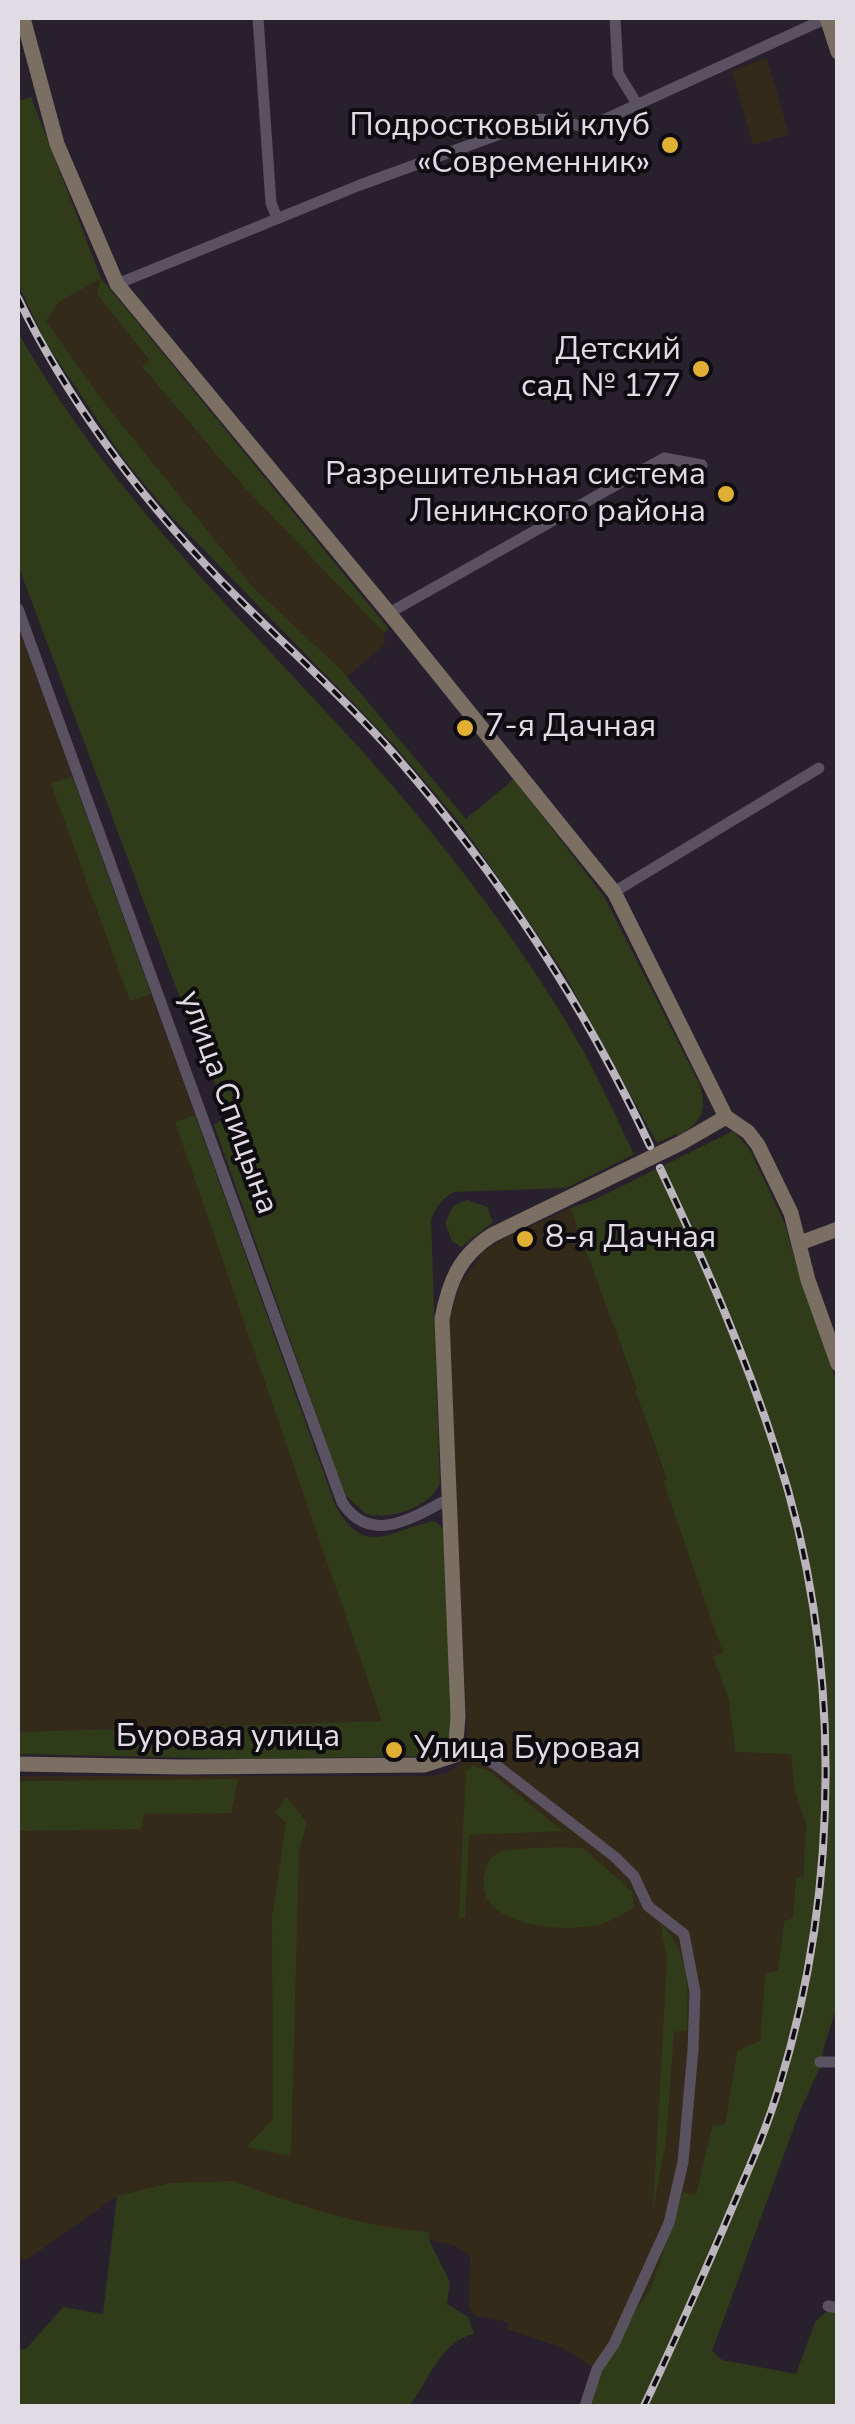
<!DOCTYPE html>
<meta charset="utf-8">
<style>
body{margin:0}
#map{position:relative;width:855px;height:2424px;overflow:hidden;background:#28212d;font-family:"Nunito Sans",sans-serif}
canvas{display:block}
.frame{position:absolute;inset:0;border:20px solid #e1dce4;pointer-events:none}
</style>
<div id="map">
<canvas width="855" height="2424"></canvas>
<div class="frame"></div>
</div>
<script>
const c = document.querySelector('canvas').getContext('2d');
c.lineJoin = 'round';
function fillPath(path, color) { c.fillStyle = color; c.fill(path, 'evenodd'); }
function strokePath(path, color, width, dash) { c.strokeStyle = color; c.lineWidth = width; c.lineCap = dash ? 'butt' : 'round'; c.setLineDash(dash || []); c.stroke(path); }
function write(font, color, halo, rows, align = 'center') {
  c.font = font + ' "Nunito Sans",sans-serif'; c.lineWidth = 8; c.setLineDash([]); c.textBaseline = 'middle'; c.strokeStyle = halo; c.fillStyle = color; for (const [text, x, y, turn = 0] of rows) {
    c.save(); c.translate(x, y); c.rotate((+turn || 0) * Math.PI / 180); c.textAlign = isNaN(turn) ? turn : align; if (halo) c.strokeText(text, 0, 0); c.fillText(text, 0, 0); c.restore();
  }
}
fillPath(new Path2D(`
 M 767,58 L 789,134 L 753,145 L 732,71 Z
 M 101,278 L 97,294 L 149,361 L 142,368 L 243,486 L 384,633 L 385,644 L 347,677 L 253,587 L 103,401 L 45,320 L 59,302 Z
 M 18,627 L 195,1115 L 176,1123 L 383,1721 L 18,1732 Z
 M 570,1208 L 637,1390 L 635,1392 L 667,1480 L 664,1482 L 723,1653 L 713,1658 L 729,1701 L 735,1752 L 791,1753 L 795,1791 L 806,1824 L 802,1876 L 796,1877 L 793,1918 L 784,1921 L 778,1970 L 765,1973 L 760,2042 L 737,2051 L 725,2124 L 712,2126 L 696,2195 L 683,2193 L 651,2288 L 594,2368 L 562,2348 L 507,2329 L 509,2322 L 476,2316 L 469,2309 L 470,2256 L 454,2245 L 429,2240 L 429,2232 L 392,2229 L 314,2211 L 233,2181 L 117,2196 L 28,2259 L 18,2259 L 18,1776 L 428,1776 L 445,1774 L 459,1765 L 466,1750 L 467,1732 L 448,1322 L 460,1285 L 482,1253 L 501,1240 Z`), '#342a1a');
fillPath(new Path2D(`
 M 31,97 L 101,278 L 389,629 L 384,633 L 243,486 L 142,367 L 149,360 L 97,294 L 100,279 L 59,302 L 46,321 L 103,401 L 253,587 L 341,670 L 466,819 L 514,779 L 605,898 L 700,1085 C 708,1115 701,1120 678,1137 L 676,1134 L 657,1143 L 562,970 L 461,824 L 394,745 L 171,516 L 125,461 L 46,343 L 18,284 L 18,101 Z
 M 18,332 C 104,486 225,601 343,730 C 431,826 519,938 584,1052 C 602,1085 617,1120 634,1154 L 566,1188 L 454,1192 C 442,1198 437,1206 431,1219 L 440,1483 C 430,1508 391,1520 366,1514 L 345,1495 L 214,1125 L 228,1115 L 175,985 L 18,565 Z
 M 72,776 L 151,994 L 130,1001 L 51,784 Z
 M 195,1115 L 336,1507 C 366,1560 392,1528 435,1521 L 443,1529 L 452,1719 L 450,1737 L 435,1756 L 249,1759 L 18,1754 L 18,1732 L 382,1721 L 175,1122 Z
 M 733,1131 L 750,1150 L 785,1224 L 801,1282 L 837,1383 L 837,2006 L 823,2050 L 822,2063 L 800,2111 L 712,2351 L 722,2360 L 796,2374 L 815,2322 L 828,2310 L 837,2312 L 837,2406 L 581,2406 L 594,2368 L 651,2288 L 683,2192 L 696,2195 L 712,2126 L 725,2124 L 737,2051 L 760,2041 L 765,1973 L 778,1970 L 784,1921 L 793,1918 L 796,1877 L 803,1876 L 806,1824 L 795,1791 L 791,1754 L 735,1752 L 729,1701 L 713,1657 L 723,1653 L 663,1481 L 667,1479 L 635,1391 L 637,1389 L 570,1208 L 592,1201 Z
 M 467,1200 L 487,1207 L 493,1222 L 461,1247 L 452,1241 L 445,1223 L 453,1206 Z
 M 473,1766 L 487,1770 L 563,1831 L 469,1835 L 465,1918 L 459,1917 L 466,1770 Z
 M 238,1779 L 231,1813 L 144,1814 L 141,1829 L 18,1831 L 18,1781 Z
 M 287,1797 L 307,1823 L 299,1850 L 291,2156 L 247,2147 L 273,2119 L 272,1918 L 286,1823 L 275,1812 Z
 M 583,1848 L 633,1892 L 634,1907 C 621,1916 607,1924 591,1926 C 557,1932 471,1925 485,1872 C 487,1864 490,1857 498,1853 C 509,1847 569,1847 583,1848 Z
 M 660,1922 C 692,1960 688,1982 687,2030 L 674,2032 L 666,2141 L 653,2210 L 667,1959 Z
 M 233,2181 C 298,2205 360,2227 429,2232 L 429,2240 L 450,2282 L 447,2304 L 468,2317 L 474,2334 C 439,2342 429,2382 409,2406 L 18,2406 L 18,2349 L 26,2349 L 63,2307 L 103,2314 L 117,2196 L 171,2183 Z`), '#303b19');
strokePath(new Path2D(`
 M 258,18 L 271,203 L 277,218
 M 615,18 L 618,73 L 637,104
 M 117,284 L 360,185 L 541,119 L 588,127 L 827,18
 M 18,609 L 342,1502 C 370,1546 413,1518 448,1499
 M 389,613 L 664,458 L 702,465
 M 614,892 L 819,768
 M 455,1755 L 472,1751 L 496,1765 L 615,1857 L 634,1876 L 648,1906 L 684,1934 L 695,1992 L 693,2050 L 683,2162 L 669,2223 L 614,2344 L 597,2369 L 585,2406
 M 820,2062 L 838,2062
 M 828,2306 L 838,2308`), '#5a5260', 11);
strokePath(new Path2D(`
 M 23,18 L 57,144 L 117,284 L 389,613 L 614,892 L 726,1117 L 748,1132 L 758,1145 L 791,1213 L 808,1280 L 838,1364
 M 827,18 L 838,52
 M 800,1243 L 838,1229
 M 18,1764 L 181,1767 L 424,1765 L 455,1755 L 458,1716 L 442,1319 C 449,1282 459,1256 492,1235 L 681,1143 L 726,1117`), '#7b6e63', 15);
const rail = new Path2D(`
 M 18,298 C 69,403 140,497 221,581 C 277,639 339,692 393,753 C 496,871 584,1004 650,1146
 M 644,2406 C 672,2347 698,2287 724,2227 C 743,2181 765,2135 779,2087 C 841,1886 842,1654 777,1454 C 746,1356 704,1261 660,1168`);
strokePath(rail, '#bab5bd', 8);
strokePath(rail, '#0f0c11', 4, [11]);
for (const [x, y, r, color] of [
 [670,145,10,"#e0b034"],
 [701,369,10,"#e0b034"],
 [726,494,10,"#e0b034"],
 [465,728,10,"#e0b034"],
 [525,1239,10,"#e0b034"],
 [394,1750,10,"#e0b034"]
]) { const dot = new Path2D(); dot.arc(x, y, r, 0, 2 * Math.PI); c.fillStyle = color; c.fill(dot); strokePath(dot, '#0f0c11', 4); }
write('32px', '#e1dce4', '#0f0c11', [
 ["Подростковый клуб",650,127],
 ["«Современник»",650,164],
 ["Детский",681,351],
 ["сад № 177",681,388],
 ["Разрешительная система",706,476],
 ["Ленинского района",706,513],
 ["7-я Дачная",485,728,"left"],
 ["8-я Дачная",545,1239,"left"],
 ["Улица Буровая",414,1750,"left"]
], 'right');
write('32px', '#e1dce4', '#0f0c11', [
 ["улица Спицына",227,1103,70],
 ["Буровая улица",228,1738]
]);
</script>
